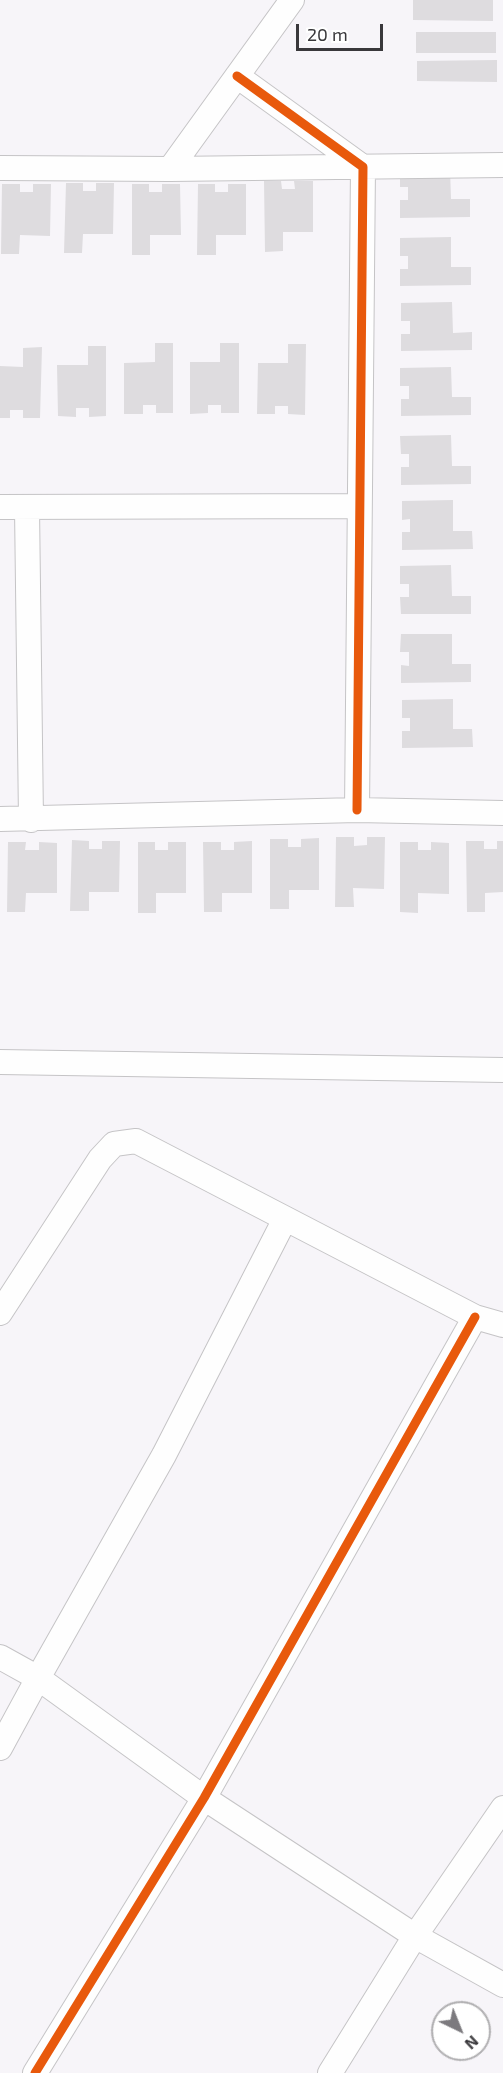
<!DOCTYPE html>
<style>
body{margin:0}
#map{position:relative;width:503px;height:2073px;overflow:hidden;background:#f7f5f9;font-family:"Exo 2",sans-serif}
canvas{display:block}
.north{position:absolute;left:431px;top:2001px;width:60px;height:60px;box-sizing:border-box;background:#fff;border:2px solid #b0afb1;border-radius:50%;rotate:137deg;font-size:16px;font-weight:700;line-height:24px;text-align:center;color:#39383b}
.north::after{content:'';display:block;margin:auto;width:21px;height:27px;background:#7c7a7e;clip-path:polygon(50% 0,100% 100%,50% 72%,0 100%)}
.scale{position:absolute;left:296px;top:24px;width:87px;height:27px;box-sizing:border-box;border:3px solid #39383b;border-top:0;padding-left:8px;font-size:18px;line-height:21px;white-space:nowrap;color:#39383b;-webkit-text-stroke:4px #fff;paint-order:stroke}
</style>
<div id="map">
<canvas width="503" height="2073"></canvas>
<div class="north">N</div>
<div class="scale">20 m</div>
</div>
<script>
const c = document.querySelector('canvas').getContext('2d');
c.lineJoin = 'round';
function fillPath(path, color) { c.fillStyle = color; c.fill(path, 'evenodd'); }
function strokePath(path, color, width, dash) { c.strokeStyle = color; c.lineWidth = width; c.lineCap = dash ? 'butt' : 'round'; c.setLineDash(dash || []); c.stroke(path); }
fillPath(new Path2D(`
 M 413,0 L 493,0 L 493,21 L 413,20 Z
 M 416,32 L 496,32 L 496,53 L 416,53 Z
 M 497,60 L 497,82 L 417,81 L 417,61 Z
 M 450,168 L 451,199 L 470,199 L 470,217 L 400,218 L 400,200 L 408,200 L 408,187 L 400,187 L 400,169 Z
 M 264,181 L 281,181 L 282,189 L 295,189 L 294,181 L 313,181 L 313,232 L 283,232 L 283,251 L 265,252 Z
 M 66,183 L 83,183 L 83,191 L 96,191 L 96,183 L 114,183 L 113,234 L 83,234 L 82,253 L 64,253 Z
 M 2,184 L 20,184 L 20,192 L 33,192 L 33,184 L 51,184 L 50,236 L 20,235 L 19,254 L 1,254 Z
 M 132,184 L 149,184 L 149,192 L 162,192 L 162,184 L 180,184 L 181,235 L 150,235 L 150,255 L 132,255 Z
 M 198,184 L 215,184 L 215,192 L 228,192 L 228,184 L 246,184 L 246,235 L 216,235 L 216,255 L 197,255 Z
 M 451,237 L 451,267 L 471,267 L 471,285 L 400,286 L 400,269 L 408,269 L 408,256 L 400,256 L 400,238 Z
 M 452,302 L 453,333 L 472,332 L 472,350 L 401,351 L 401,334 L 410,334 L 410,321 L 401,321 L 401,303 Z
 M 155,343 L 173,343 L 173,413 L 156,413 L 156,405 L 143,405 L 143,414 L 124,414 L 124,363 L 155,362 Z
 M 220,343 L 239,343 L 239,413 L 221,413 L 221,405 L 208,405 L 208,413 L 190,414 L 190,362 L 220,362 Z
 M 288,344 L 306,344 L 305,415 L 288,414 L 288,406 L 275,406 L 275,414 L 257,414 L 258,363 L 288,363 Z
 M 88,346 L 106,346 L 106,416 L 89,417 L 89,408 L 76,408 L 76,417 L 58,416 L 57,365 L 88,365 Z
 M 42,347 L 40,418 L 23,418 L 23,410 L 10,410 L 10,418 L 0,418 L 0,366 L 23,367 L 23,348 Z
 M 451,367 L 452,397 L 471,397 L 471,415 L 401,416 L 401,399 L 409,399 L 409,386 L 400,386 L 400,368 Z
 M 451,435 L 452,466 L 471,466 L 471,484 L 401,485 L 401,467 L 409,467 L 409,454 L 401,454 L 400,436 Z
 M 453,500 L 453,531 L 472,531 L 473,549 L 402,550 L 402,532 L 410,532 L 410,519 L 402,520 L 402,501 Z
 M 451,565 L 452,596 L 471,596 L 471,614 L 401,614 L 400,597 L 409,597 L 409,584 L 400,584 L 400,566 Z
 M 401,634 L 452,634 L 452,664 L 471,664 L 471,682 L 401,683 L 401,665 L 409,666 L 409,652 L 400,652 Z
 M 453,699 L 453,729 L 472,729 L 473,747 L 402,748 L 402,731 L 410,731 L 410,718 L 402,718 L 402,700 Z
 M 336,837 L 354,837 L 354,846 L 367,845 L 367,837 L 385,837 L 384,889 L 353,888 L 354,907 L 335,907 Z
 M 319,838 L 319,890 L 289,890 L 289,909 L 270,909 L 270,839 L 288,839 L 288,847 L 301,847 L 301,839 Z
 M 72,840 L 89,841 L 89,849 L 102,849 L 102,841 L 120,841 L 119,892 L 89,892 L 89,911 L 70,911 Z
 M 252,841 L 252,893 L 222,893 L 222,912 L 204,912 L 203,842 L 221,842 L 221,850 L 234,850 L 234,842 Z
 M 466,841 L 484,841 L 484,849 L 497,849 L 497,841 L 503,841 L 503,892 L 485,893 L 485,912 L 467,912 Z
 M 8,842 L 26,842 L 25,850 L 39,850 L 39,842 L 57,843 L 57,893 L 26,893 L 25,912 L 7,912 Z
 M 138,842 L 155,842 L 155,850 L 168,850 L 168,842 L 186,842 L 186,893 L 156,893 L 156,913 L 138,913 Z
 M 400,842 L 418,842 L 418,850 L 431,850 L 431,842 L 449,843 L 449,894 L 418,893 L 418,913 L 400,912 Z`), '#dedcdf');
const street = new Path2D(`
 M 237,76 L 363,167 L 357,810
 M 0,168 L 170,169 L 503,165
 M 170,169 L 292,0
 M 0,507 L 359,506
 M 27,508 L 31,820
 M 0,819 L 357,810 L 503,813
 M 0,1062 L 503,1070
 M 0,1313 L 100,1159 L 114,1144 L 136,1141 L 475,1317 L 503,1325
 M 0,1657 L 38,1678 L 204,1798 L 415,1936 L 503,1985
 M 0,1748 L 38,1678 L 164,1455 L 285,1219
 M 35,2073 L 204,1798 L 475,1317
 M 330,2073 L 415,1936 L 503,1808`);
strokePath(street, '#c5c4c6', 26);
strokePath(street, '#fefefe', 24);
strokePath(new Path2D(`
 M 237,76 L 363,167 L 357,810
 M 35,2073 L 204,1798 L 475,1317`), '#e8590c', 9);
</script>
